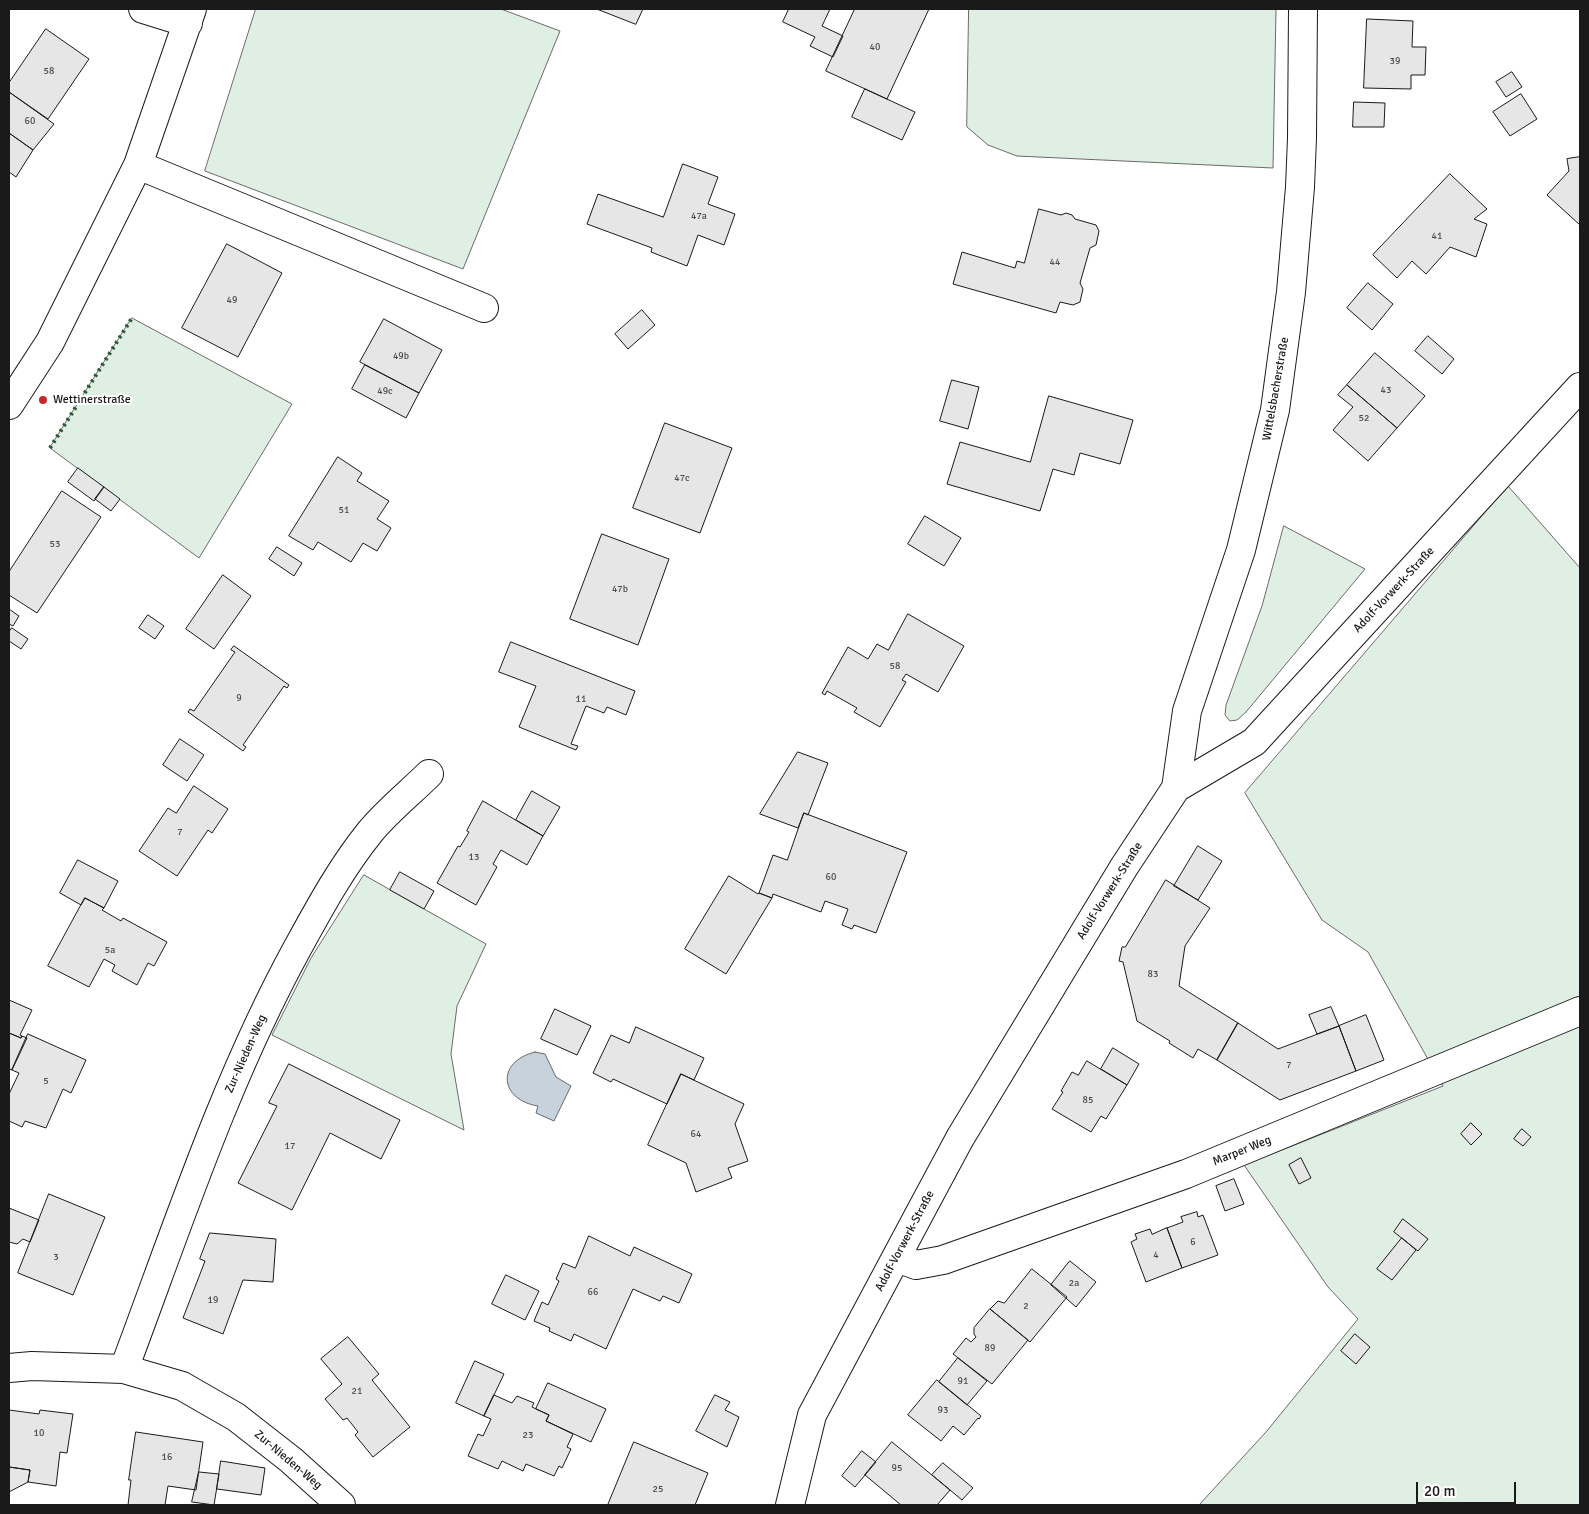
<!DOCTYPE html>
<meta charset="utf-8">
<style>
body{margin:0}
#map{position:relative;width:1589px;height:1514px;overflow:hidden;background:#fff;font-family:Signika,sans-serif}
canvas{display:block}
.frame{position:absolute;inset:0;border:10px solid #1a1a1a;pointer-events:none}
.scale{position:absolute;left:1416px;top:1482px;width:100px;height:22px;box-sizing:border-box;border:2px solid #1a1a1a;border-top:0;padding-left:6px;font-size:15px;line-height:18px;white-space:nowrap;color:#1a1a1a;-webkit-text-stroke:4px #fff;paint-order:stroke}
</style>
<div id="map">
<canvas width="1589" height="1514"></canvas>
<div class="frame"></div>
<div class="scale">20 m</div>
</div>
<script>
const c = document.querySelector('canvas').getContext('2d');
c.lineJoin = 'round';
function fillPath(path, color) { c.fillStyle = color; c.fill(path, 'evenodd'); }
function strokePath(path, color, width, dash) { c.strokeStyle = color; c.lineWidth = width; c.lineCap = dash ? 'butt' : 'round'; c.setLineDash(dash || []); c.stroke(path); }
function write(font, color, halo, rows, align = 'center') {
  c.font = font + ' Signika,sans-serif'; c.lineWidth = 4; c.setLineDash([]); c.textBaseline = 'middle'; c.strokeStyle = halo; c.fillStyle = color; for (const [text, x, y, turn = 0] of rows) {
    c.save(); c.translate(x, y); c.rotate((+turn || 0) * Math.PI / 180); c.textAlign = isNaN(turn) ? turn : align; if (halo) c.strokeText(text, 0, 0); c.fillText(text, 0, 0); c.restore();
  }
}
const green = new Path2D(`
 M 256,9 L 501,9 L 560,31 L 463,269 L 205,171 Z
 M 969,9 L 1276,9 L 1273,168 L 1017,156 L 988,145 L 967,127 Z
 M 132,318 L 292,404 L 199,558 L 50,448 Z
 M 1508,486 L 1580,568 L 1580,1505 L 1199,1505 L 1266,1432 L 1358,1319 L 1328,1287 L 1244,1165 L 1443,1086 L 1368,952 L 1322,920 L 1245,793 Z
 M 1284,526 L 1365,569 L 1246,712 L 1237,720 L 1230,721 L 1225,715 L 1226,705 L 1262,606 Z
 M 364,875 L 486,944 L 457,1006 L 451,1054 L 464,1130 L 272,1035 L 311,958 Z`);
fillPath(green, '#e0efe3');
strokePath(green, '#6a6a6a', 1);
const water = new Path2D(`
 M 535,1052 L 545,1054 L 556,1077 L 571,1086 L 554,1121 L 536,1113 L 538,1106 C 500,1100 495,1062 535,1052 Z`);
fillPath(water, '#c6d2dc');
strokePath(water, '#6a6a6a', 1);
const building = new Path2D(`
 M 597,9 L 643,9 L 636,24 Z
 M 789,9 L 830,9 L 822,26 L 843,36 L 833,57 L 810,46 L 815,37 L 783,22 Z
 M 855,9 L 929,9 L 887,99 L 826,71 Z
 M 1367,19 L 1413,21 L 1412,47 L 1426,47 L 1425,75 L 1411,75 L 1411,89 L 1364,88 Z
 M 46,29 L 89,59 L 48,119 L 9,92 L 9,83 Z
 M 1512,72 L 1522,87 L 1506,97 L 1496,82 Z
 M 865,89 L 915,112 L 902,140 L 852,117 Z
 M 9,92 L 54,124 L 33,150 L 9,133 Z
 M 1521,94 L 1537,119 L 1510,136 L 1493,112 Z
 M 1354,102 L 1385,103 L 1384,127 L 1353,127 Z
 M 9,133 L 33,150 L 16,177 L 9,172 Z
 M 1580,157 L 1580,225 L 1547,195 L 1569,171 L 1567,159 Z
 M 683,164 L 718,177 L 708,204 L 735,214 L 724,245 L 698,235 L 687,266 L 651,252 L 652,248 L 587,224 L 598,194 L 663,217 Z
 M 1450,174 L 1487,209 L 1474,219 L 1487,224 L 1476,257 L 1450,247 L 1426,274 L 1412,261 L 1397,278 L 1373,255 Z
 M 1039,209 L 1061,215 L 1066,213 L 1072,215 L 1075,219 L 1096,225 L 1099,231 L 1096,245 L 1090,248 L 1080,283 L 1083,289 L 1080,302 L 1073,305 L 1060,302 L 1056,313 L 953,284 L 962,252 L 1015,268 L 1017,261 L 1024,263 Z
 M 227,244 L 282,273 L 238,357 L 182,328 Z
 M 1368,283 L 1393,304 L 1372,330 L 1347,308 Z
 M 642,310 L 655,325 L 628,349 L 615,334 Z
 M 384,319 L 442,350 L 419,393 L 360,362 Z
 M 1428,336 L 1454,359 L 1442,374 L 1415,351 Z
 M 1375,353 L 1425,396 L 1397,428 L 1347,385 Z
 M 365,365 L 419,393 L 406,418 L 352,389 Z
 M 952,380 L 979,387 L 968,429 L 940,421 Z
 M 1347,385 L 1397,428 L 1368,461 L 1333,430 L 1353,407 L 1338,395 Z
 M 1049,396 L 1133,420 L 1120,464 L 1080,453 L 1074,475 L 1053,469 L 1040,511 L 947,484 L 960,442 L 1030,462 Z
 M 665,423 L 732,448 L 700,533 L 633,508 Z
 M 338,457 L 362,473 L 357,481 L 389,501 L 377,519 L 391,528 L 377,551 L 363,543 L 351,562 L 318,542 L 313,550 L 289,536 Z
 M 78,468 L 104,487 L 94,501 L 68,482 Z
 M 104,487 L 120,499 L 111,511 L 95,499 Z
 M 62,491 L 101,517 L 37,613 L 9,595 L 9,572 Z
 M 925,516 L 961,538 L 944,566 L 908,544 Z
 M 602,534 L 669,559 L 638,645 L 570,619 Z
 M 277,547 L 302,563 L 294,576 L 269,559 Z
 M 223,575 L 251,596 L 214,649 L 186,629 Z
 M 9,609 L 19,616 L 13,626 L 9,624 Z
 M 908,614 L 964,646 L 938,692 L 906,674 L 902,680 L 906,682 L 880,727 L 854,712 L 857,708 L 827,691 L 825,695 L 822,693 L 848,647 L 868,659 L 877,644 L 888,650 Z
 M 148,615 L 164,626 L 155,639 L 139,628 Z
 M 12,628 L 28,639 L 21,649 L 9,641 L 9,632 Z
 M 511,642 L 635,691 L 626,715 L 607,707 L 604,713 L 586,706 L 571,744 L 578,746 L 576,750 L 519,727 L 536,686 L 499,672 Z
 M 234,646 L 289,685 L 287,688 L 284,686 L 243,745 L 246,747 L 243,751 L 188,712 L 190,709 L 194,711 L 235,652 L 231,650 Z
 M 180,739 L 204,755 L 187,781 L 163,765 Z
 M 798,752 L 828,763 L 808,815 L 804,813 L 798,828 L 760,814 Z
 M 194,786 L 228,809 L 212,833 L 208,830 L 177,876 L 139,851 L 168,808 L 176,813 Z
 M 532,791 L 560,807 L 543,836 L 516,820 Z
 M 483,801 L 543,836 L 527,865 L 501,850 L 493,864 L 497,867 L 476,905 L 437,883 L 458,846 L 460,847 L 469,832 L 467,831 Z
 M 804,813 L 907,852 L 876,933 L 854,925 L 852,929 L 842,925 L 848,909 L 825,901 L 821,912 L 773,894 L 772,898 L 759,893 L 773,855 L 787,860 Z
 M 1198,846 L 1222,861 L 1198,900 L 1174,886 Z
 M 78,860 L 118,881 L 104,908 L 85,898 L 81,905 L 60,893 Z
 M 400,872 L 434,891 L 424,909 L 390,890 Z
 M 729,876 L 758,894 L 759,893 L 772,898 L 726,974 L 685,949 Z
 M 1166,880 L 1210,908 L 1185,946 L 1179,986 L 1238,1023 L 1217,1060 L 1198,1049 L 1193,1058 L 1169,1043 L 1170,1041 L 1137,1021 L 1123,962 L 1119,961 L 1122,947 L 1125,947 Z
 M 85,898 L 104,908 L 102,910 L 121,921 L 123,918 L 167,942 L 154,966 L 148,963 L 137,985 L 112,971 L 115,965 L 104,959 L 89,987 L 48,966 Z
 M 9,1000 L 32,1010 L 20,1035 L 22,1036 L 21,1038 L 9,1033 Z
 M 1331,1007 L 1339,1026 L 1317,1034 L 1309,1015 Z
 M 555,1009 L 591,1026 L 577,1055 L 541,1039 Z
 M 1366,1015 L 1384,1060 L 1356,1071 L 1339,1026 Z
 M 1238,1023 L 1278,1049 L 1339,1026 L 1356,1071 L 1280,1100 L 1217,1060 Z
 M 636,1027 L 704,1058 L 694,1080 L 681,1074 L 667,1104 L 613,1079 L 611,1082 L 593,1073 L 611,1035 L 629,1043 Z
 M 9,1033 L 21,1038 L 22,1036 L 27,1038 L 12,1070 L 9,1069 Z
 M 28,1034 L 86,1060 L 71,1093 L 63,1089 L 46,1128 L 25,1121 L 22,1127 L 9,1121 L 9,1094 L 19,1073 L 12,1070 Z
 M 1113,1048 L 1139,1064 L 1127,1085 L 1101,1069 Z
 M 1087,1061 L 1127,1085 L 1106,1119 L 1101,1116 L 1091,1132 L 1052,1109 L 1063,1092 L 1061,1091 L 1072,1072 L 1078,1075 Z
 M 289,1064 L 400,1120 L 381,1159 L 330,1133 L 292,1210 L 238,1183 L 277,1106 L 269,1103 Z
 M 681,1074 L 744,1104 L 735,1124 L 748,1161 L 728,1168 L 732,1178 L 696,1192 L 686,1163 L 648,1145 Z
 M 1471,1123 L 1482,1134 L 1471,1145 L 1461,1134 Z
 M 1522,1129 L 1531,1137 L 1523,1146 L 1514,1139 Z
 M 1301,1158 L 1311,1178 L 1299,1184 L 1289,1165 Z
 M 1234,1179 L 1244,1204 L 1225,1211 L 1216,1186 Z
 M 49,1194 L 105,1217 L 73,1295 L 18,1273 Z
 M 9,1208 L 39,1220 L 30,1242 L 23,1239 L 17,1244 L 9,1242 Z
 M 1197,1212 L 1198,1217 L 1203,1215 L 1218,1255 L 1182,1268 L 1167,1228 L 1183,1222 L 1181,1217 Z
 M 1403,1219 L 1428,1239 L 1418,1251 L 1394,1232 Z
 M 1167,1228 L 1182,1268 L 1146,1282 L 1131,1242 L 1137,1239 L 1135,1234 L 1150,1229 L 1152,1234 Z
 M 210,1233 L 276,1239 L 273,1282 L 243,1280 L 223,1334 L 183,1318 L 205,1261 L 200,1259 Z
 M 589,1236 L 630,1256 L 634,1247 L 692,1274 L 679,1303 L 663,1296 L 660,1301 L 633,1289 L 606,1349 L 574,1334 L 571,1341 L 549,1331 L 550,1328 L 534,1321 L 542,1302 L 548,1305 L 559,1281 L 556,1279 L 563,1263 L 575,1268 Z
 M 1402,1238 L 1416,1250 L 1392,1280 L 1377,1269 Z
 M 1070,1261 L 1096,1282 L 1076,1307 L 1051,1285 Z
 M 1032,1269 L 1067,1297 L 1030,1342 L 990,1309 L 998,1301 L 1004,1303 Z
 M 506,1275 L 539,1291 L 525,1320 L 492,1304 Z
 M 990,1309 L 1028,1340 L 992,1384 L 953,1354 L 966,1338 L 971,1342 L 976,1337 L 974,1334 L 974,1328 Z
 M 1355,1334 L 1370,1347 L 1356,1364 L 1341,1351 Z
 M 348,1337 L 379,1374 L 372,1380 L 410,1427 L 373,1457 L 355,1435 L 358,1432 L 347,1418 L 343,1420 L 325,1399 L 342,1384 L 321,1359 Z
 M 958,1358 L 987,1381 L 967,1405 L 939,1382 Z
 M 475,1361 L 504,1374 L 484,1416 L 456,1403 Z
 M 937,1380 L 981,1416 L 979,1419 L 978,1418 L 964,1435 L 953,1426 L 941,1441 L 908,1415 Z
 M 548,1383 L 606,1409 L 591,1442 L 546,1421 L 549,1415 L 536,1409 Z
 M 494,1395 L 512,1403 L 517,1396 L 534,1403 L 532,1407 L 549,1415 L 546,1421 L 573,1434 L 567,1447 L 571,1449 L 562,1468 L 559,1466 L 554,1476 L 526,1464 L 523,1471 L 502,1461 L 498,1469 L 468,1456 L 478,1434 L 483,1436 L 491,1419 L 484,1416 Z
 M 715,1395 L 730,1402 L 725,1410 L 739,1417 L 727,1447 L 696,1431 Z
 M 9,1410 L 39,1414 L 40,1410 L 73,1414 L 67,1453 L 60,1452 L 56,1486 L 28,1482 L 30,1470 L 9,1467 Z
 M 136,1432 L 203,1442 L 196,1490 L 168,1486 L 165,1505 L 128,1505 L 131,1480 L 129,1480 Z
 M 634,1442 L 708,1473 L 695,1505 L 608,1505 Z
 M 892,1442 L 950,1490 L 937,1505 L 901,1505 L 865,1475 Z
 M 862,1451 L 876,1462 L 855,1487 L 842,1476 Z
 M 221,1461 L 265,1468 L 261,1495 L 217,1489 Z
 M 943,1463 L 973,1488 L 962,1500 L 932,1475 Z
 M 9,1467 L 30,1470 L 28,1482 L 9,1492 Z
 M 199,1472 L 219,1474 L 214,1505 L 192,1502 Z`);
fillPath(building, '#e6e6e6');
strokePath(building, '#1a1a1a', 1);
const minor = new Path2D(`
 M 143,9 L 188,23
 M 138,165 L 484,308
 M 9,405 L 50,342 L 138,165 L 192,9
 M 1176,788 L 1187,711 L 1241,550 L 1275,410 L 1291,292 L 1300,187 L 1302,138 L 1303,9
 M 897,1258 L 916,1265 L 943,1260 L 1186,1174 L 1580,1011
 M 9,1368 L 32,1366 L 124,1369 L 182,1386 L 236,1417 L 291,1460 L 341,1505
 M 124,1369 C 177,1228 225,1080 298,947 C 320,907 341,868 370,832 C 386,812 411,792 429,774
 M 790,1505 L 812,1415 L 923,1207 L 960,1138 L 1124,867 L 1176,788 L 1254,742 L 1580,387`);
strokePath(minor, '#1a1a1a', 30);
strokePath(minor, '#fff', 28);
strokePath(new Path2D(`
 M 50,448 L 132,318`), '#2b5a34', 4, [2.5, 4]);
for (const [x, y, r, color] of [
 [43,400,5,"#c62828"]
]) { const dot = new Path2D(); dot.arc(x, y, r, 0, 2 * Math.PI); c.fillStyle = color; c.fill(dot); strokePath(dot, '#fff', 2); }
write('10px', '#4d4d4d', null, [
 ["40",875,47],
 ["39",1395,61],
 ["58",49,71],
 ["60",30,121],
 ["47a",699,216],
 ["41",1437,236],
 ["44",1055,262],
 ["49",232,300],
 ["49b",401,356],
 ["43",1386,390],
 ["49c",385,391],
 ["52",1364,418],
 ["47c",682,478],
 ["51",344,510],
 ["53",55,544],
 ["47b",620,589],
 ["58",895,666],
 ["9",239,698],
 ["11",581,699],
 ["7",180,832],
 ["13",474,857],
 ["60",831,877],
 ["5a",110,950],
 ["83",1153,974],
 ["7",1289,1065],
 ["5",46,1081],
 ["85",1088,1100],
 ["64",696,1134],
 ["17",290,1146],
 ["6",1193,1242],
 ["4",1156,1255],
 ["3",56,1257],
 ["2a",1074,1283],
 ["66",593,1292],
 ["19",213,1300],
 ["2",1026,1306],
 ["89",990,1348],
 ["91",963,1381],
 ["21",357,1391],
 ["93",943,1410],
 ["10",39,1433],
 ["23",528,1435],
 ["16",167,1457],
 ["95",897,1468],
 ["25",658,1489]
]);
write('12px', '#1a1a1a', '#fff', [
 ["Wittelsbacherstraße",1276,389,-80],
 ["Adolf-Vorwerk-Straße",1394,590,-47],
 ["Adolf-Vorwerk-Straße",1110,891,-58],
 ["Zur-Nieden-Weg",246,1054,-66],
 ["Marper Weg",1242,1151,-22],
 ["Adolf-Vorwerk-Straße",905,1241,-62],
 ["Zur-Nieden-Weg",288,1460,40]
]);
write('12px', '#1a1a1a', '#fff', [
 ["Wettinerstraße",53,400]
], 'left');
</script>
